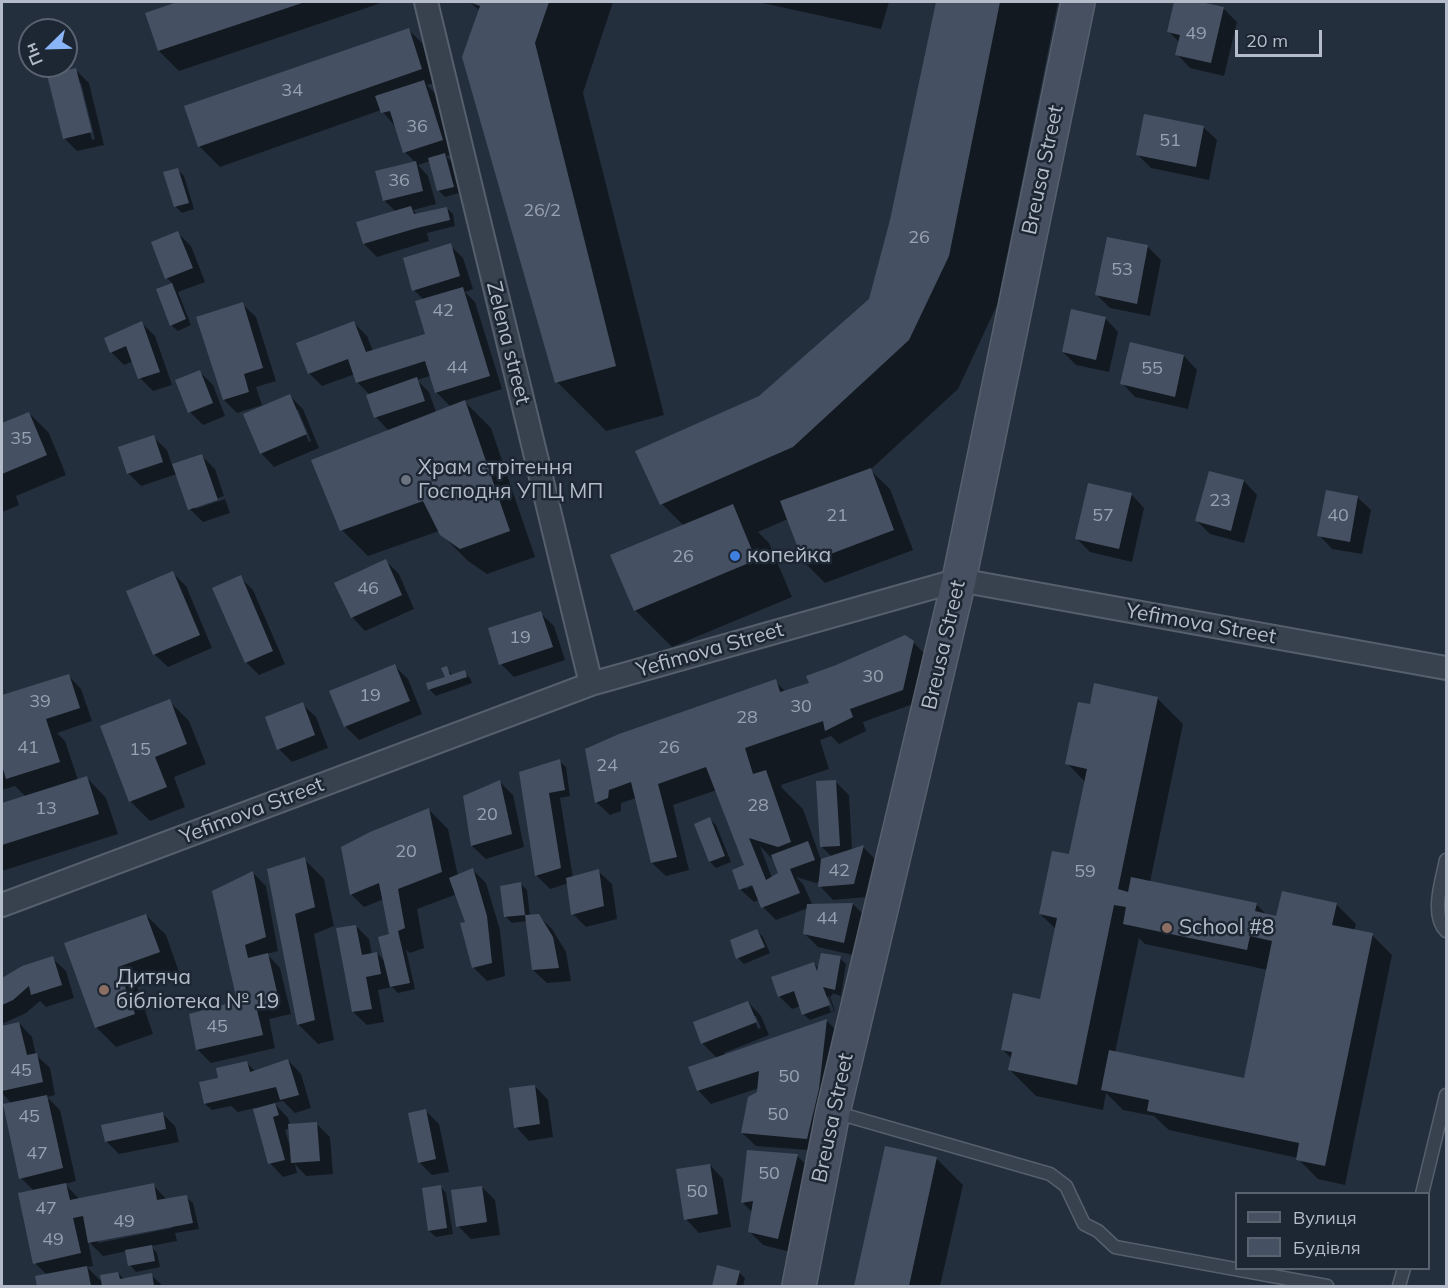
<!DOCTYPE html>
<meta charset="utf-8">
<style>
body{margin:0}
#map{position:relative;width:1448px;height:1288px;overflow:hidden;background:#242f3e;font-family:Mulish,sans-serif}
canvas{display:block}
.frame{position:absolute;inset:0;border:3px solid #b4bcc9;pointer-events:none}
.legend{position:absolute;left:1235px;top:1192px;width:195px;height:78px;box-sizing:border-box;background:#1d2633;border:2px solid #59626f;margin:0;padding:8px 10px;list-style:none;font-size:18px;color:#b4bcc9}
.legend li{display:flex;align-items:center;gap:12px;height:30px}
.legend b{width:30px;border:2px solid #59626f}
.north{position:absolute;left:18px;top:18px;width:60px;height:60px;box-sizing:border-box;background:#1d2633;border:2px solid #59626f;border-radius:50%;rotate:247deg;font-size:16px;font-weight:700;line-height:24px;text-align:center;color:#b4bcc9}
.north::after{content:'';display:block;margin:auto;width:21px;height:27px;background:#8ab4f8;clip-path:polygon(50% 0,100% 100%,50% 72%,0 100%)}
.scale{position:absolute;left:1235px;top:30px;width:87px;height:27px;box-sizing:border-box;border:3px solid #b4bcc9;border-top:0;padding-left:8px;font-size:18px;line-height:21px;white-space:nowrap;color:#b4bcc9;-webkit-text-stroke:4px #1d2633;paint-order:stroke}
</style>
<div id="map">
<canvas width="1448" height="1288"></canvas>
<div class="frame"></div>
<ul class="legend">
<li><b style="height:8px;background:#465061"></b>Вулиця</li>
<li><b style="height:16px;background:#455162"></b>Будівля</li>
</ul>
<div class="north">Пн</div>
<div class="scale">20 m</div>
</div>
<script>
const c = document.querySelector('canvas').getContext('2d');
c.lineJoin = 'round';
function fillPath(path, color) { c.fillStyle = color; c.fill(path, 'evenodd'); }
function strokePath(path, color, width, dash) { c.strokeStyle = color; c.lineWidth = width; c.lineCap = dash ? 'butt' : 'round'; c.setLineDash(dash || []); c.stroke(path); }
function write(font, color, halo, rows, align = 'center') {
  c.font = font + ' Mulish,sans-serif'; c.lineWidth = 5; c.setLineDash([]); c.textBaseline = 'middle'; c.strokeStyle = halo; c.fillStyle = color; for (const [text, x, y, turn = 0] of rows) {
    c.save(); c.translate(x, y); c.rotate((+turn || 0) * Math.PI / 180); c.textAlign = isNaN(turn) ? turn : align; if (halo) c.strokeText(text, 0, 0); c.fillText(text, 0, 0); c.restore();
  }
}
fillPath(new Path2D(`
 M 181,2 L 384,2 L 179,71 L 159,51 L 147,14 Z
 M 470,2 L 613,2 L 583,93 L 664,415 L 606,431 L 557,382 L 480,11 Z
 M 758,2 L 889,2 L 881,29 Z
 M 938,2 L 1058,2 L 997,305 L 958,389 L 870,470 L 890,489 L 913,550 L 825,583 L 805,563 L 788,519 L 758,532 L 769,543 L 792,597 L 672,647 L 635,610 L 684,526 L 662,504 L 870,300 L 891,220 Z
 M 1176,2 L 1195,2 L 1224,9 L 1237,22 L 1224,76 L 1190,68 L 1177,54 L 1180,43 L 1169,32 Z
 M 409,30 L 422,43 L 435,83 L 427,85 L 437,95 L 455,154 L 446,156 L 451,161 L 459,193 L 445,197 L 439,191 L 430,161 L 418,165 L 428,176 L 436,204 L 413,210 L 418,215 L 447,208 L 453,214 L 455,226 L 427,233 L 429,241 L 377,257 L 364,244 L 396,212 L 385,201 L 377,172 L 415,162 L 405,152 L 395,126 L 381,110 L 220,167 L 200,147 L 186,107 Z
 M 75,69 L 89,83 L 104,145 L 77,151 L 64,138 ZM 78,83 L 81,83 L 95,139 L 92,140 Z
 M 1203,127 L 1217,140 L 1209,180 L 1151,168 L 1138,155 Z
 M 178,170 L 184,176 L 194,209 L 182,213 L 176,207 L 165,173 Z
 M 178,233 L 191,246 L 205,282 L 178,292 L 191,325 L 178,331 L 171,325 L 158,290 L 173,284 L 167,278 Z
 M 450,245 L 463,258 L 473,289 L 465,292 L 475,302 L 502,389 L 464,401 L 491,428 L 535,557 L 487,574 L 468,561 L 441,534 L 439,531 L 368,556 L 342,530 L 389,431 L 376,417 L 370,395 L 357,382 L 355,374 L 322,386 L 309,373 L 354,323 L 367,336 L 373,351 L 426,336 L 424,300 L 414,290 ZM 430,376 L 436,392 L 451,407 L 436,412 L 429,392 L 417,380 Z
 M 1148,247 L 1161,260 L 1150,316 L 1110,308 L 1097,295 Z
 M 242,304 L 256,317 L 276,381 L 256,387 L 262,405 L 237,413 L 224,400 Z
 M 1105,318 L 1118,332 L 1109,372 L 1076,365 L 1063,352 Z
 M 142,323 L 155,336 L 172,385 L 153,391 L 140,378 L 133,361 L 124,365 L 111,352 Z
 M 1184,356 L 1197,370 L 1188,409 L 1135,397 L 1122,383 Z
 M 199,371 L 213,385 L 225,416 L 203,425 L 190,412 Z
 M 290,396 L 303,409 L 319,448 L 274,467 L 261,453 ZM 295,410 L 298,410 L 311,441 L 309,442 Z
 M 29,413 L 49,433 L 66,475 L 16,496 L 19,505 L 2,512 L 2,425 Z
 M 153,437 L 167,450 L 172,465 L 201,455 L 215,469 L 224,496 L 195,506 L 195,509 L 225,499 L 230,513 L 203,522 L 190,509 L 177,474 L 141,486 L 128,473 Z
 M 1244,481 L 1257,495 L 1244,543 L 1210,534 L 1197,521 Z
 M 1131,494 L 1144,508 L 1132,562 L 1090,552 L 1077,539 Z
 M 1357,497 L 1371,510 L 1362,554 L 1332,549 L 1319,535 Z
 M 386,561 L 399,574 L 414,609 L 365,631 L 352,617 Z
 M 172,572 L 186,586 L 212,648 L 168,667 L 154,654 Z
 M 240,577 L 253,590 L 285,664 L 259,675 L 246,662 Z
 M 540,613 L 554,626 L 565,660 L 514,677 L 501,664 Z
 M 913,642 L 927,656 L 916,703 L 863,722 L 866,731 L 839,744 L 831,736 L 820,740 L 829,769 L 781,785 L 782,788 L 803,809 L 821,860 L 832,857 L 821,846 L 836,782 L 849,795 L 852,850 L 863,847 L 876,860 L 867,897 L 833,900 L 820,886 L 821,881 L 816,883 L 796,877 L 803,884 L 813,906 L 853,904 L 866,917 L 857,956 L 818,947 L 805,934 L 808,908 L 776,920 L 763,907 L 760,900 L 754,902 L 740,889 L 746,866 L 717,790 L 673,805 L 689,870 L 666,876 L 652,863 L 636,798 L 621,803 L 621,811 L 610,815 L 596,802 L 587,750 L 775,681 L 786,692 L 811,684 ZM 760,846 L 775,862 L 781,874 L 772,878 ZM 760,883 L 745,889 L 745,886 Z
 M 395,666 L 408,679 L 422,714 L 359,740 L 346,727 L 331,692 Z
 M 446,668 L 453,676 L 464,672 L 470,678 L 472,683 L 436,696 L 430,690 L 428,684 L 446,678 Z
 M 68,675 L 81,689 L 92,721 L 57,733 L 65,741 L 78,780 L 87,778 L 106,798 L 118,834 L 2,871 L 2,804 L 26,797 L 15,786 L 2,790 L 2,697 Z
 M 1157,698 L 1183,724 L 1150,882 L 1256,904 L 1267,915 L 1277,918 L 1336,904 L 1356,924 L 1354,931 L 1372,935 L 1392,955 L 1345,1185 L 1318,1179 L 1298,1159 L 1298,1158 L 1169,1130 L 1154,1116 L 1123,1110 L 1106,1093 L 1103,1110 L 1036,1096 L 1010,1070 L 1012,1059 L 1002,1049 L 1041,1000 L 1056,929 L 1040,914 L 1071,856 L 1086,783 L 1067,763 L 1091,706 ZM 1139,938 L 1145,944 L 1268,970 L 1245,1080 L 1115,1053 Z
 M 169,701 L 189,721 L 206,764 L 174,777 L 185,807 L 150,821 L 130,801 Z
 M 302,704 L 316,717 L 328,748 L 292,762 L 279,749 Z
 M 559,761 L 566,767 L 570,796 L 560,798 L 573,878 L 598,871 L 612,884 L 617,919 L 586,927 L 573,914 L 569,883 L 550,889 L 537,876 L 521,773 Z
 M 500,782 L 513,795 L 524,847 L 486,859 L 472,846 Z
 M 429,810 L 448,829 L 458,876 L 473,870 L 486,883 L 500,930 L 505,976 L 487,981 L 473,967 L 467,923 L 457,894 L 417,909 L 424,948 L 410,953 L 406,950 L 415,989 L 398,993 L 392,987 L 378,990 L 384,1022 L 367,1025 L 353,1012 L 356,926 L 369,939 L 372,954 L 377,953 L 386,963 L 390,935 L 384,899 L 364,907 L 351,894 Z
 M 710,819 L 716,825 L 731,862 L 716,868 L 710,862 Z
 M 304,859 L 324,879 L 334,926 L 314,934 L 334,1040 L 318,1044 L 298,1024 L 268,870 Z
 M 253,873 L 266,886 L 278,951 L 267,954 L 280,968 L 291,1014 L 269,1019 L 275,1048 L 211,1063 L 197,1049 L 239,1002 L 214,892 Z
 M 521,884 L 527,890 L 530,916 L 539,916 L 552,929 L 566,952 L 571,981 L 547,983 L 533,970 L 527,921 L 512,923 L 506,917 Z
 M 146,915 L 166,935 L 179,972 L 137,987 L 153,1034 L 116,1047 L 96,1027 L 66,944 Z
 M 756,930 L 763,937 L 770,953 L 744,964 L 738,958 Z
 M 52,958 L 66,971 L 74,998 L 46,1007 L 40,1001 L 26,1013 L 2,1024 L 2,979 L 23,968 Z
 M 840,958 L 846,964 L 841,996 L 832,993 L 833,995 L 830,996 L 835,1011 L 810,1020 L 803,1014 L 801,1006 L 792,1009 L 779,996 L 814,963 L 819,969 ZM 825,997 L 829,997 L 834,1011 L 831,1012 Z
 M 748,1002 L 761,1016 L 769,1035 L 724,1053 L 725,1055 L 827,1021 L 840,1034 L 820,1151 L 756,1146 L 742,1133 L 759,1093 L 759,1088 L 711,1104 L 698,1090 L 717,1058 L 702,1043 ZM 753,1016 L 756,1016 L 761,1028 L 758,1029 Z
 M 19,1023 L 32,1037 L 36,1055 L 50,1068 L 55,1095 L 47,1097 L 60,1110 L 76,1181 L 65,1184 L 79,1199 L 153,1185 L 167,1200 L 186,1197 L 193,1203 L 199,1229 L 175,1233 L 177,1241 L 151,1246 L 157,1253 L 160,1267 L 136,1272 L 130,1265 L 127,1251 L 103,1256 L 88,1241 L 93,1266 L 87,1267 L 103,1283 L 118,1273 L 124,1279 L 151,1275 L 163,1286 L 39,1286 L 37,1277 L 47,1275 L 35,1263 L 34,1191 L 21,1178 L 12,1104 L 2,1093 L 2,1027 ZM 172,1225 L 172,1228 L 98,1243 L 98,1240 Z
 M 288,1060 L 301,1074 L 311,1108 L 295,1113 L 283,1101 L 274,1103 L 288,1118 L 290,1125 L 316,1123 L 330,1137 L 333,1174 L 306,1176 L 295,1164 L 297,1173 L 283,1177 L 270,1163 L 255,1108 L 238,1112 L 231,1106 L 212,1110 L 205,1104 L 217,1080 L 247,1063 L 255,1071 ZM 290,1128 L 290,1147 L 285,1130 Z
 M 535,1086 L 548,1100 L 553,1137 L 529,1141 L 516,1127 Z
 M 426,1111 L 439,1124 L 449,1172 L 432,1175 L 419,1162 Z
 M 162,1113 L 175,1126 L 179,1142 L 119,1154 L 106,1141 Z
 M 886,1147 L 937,1159 L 963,1185 L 940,1286 L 856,1286 Z
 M 797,1156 L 811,1169 L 791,1252 L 763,1245 L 750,1232 L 753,1213 L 743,1203 Z
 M 710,1165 L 723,1179 L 731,1227 L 699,1233 L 686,1219 Z
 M 440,1186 L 446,1193 L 453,1234 L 436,1237 L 429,1231 Z
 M 482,1187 L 495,1200 L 500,1235 L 471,1239 L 458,1226 Z
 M 718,1267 L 739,1272 L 745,1278 L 743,1286 L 713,1286 Z`), '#0007');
fillPath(new Path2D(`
 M 177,2 L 305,2 L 158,51 L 145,13 Z
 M 469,2 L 549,2 L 535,43 L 616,366 L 555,383 L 462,57 L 480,6 Z
 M 936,2 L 1000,2 L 949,256 L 909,340 L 793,447 L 660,505 L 635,451 L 759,396 L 869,299 L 890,220 Z
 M 1174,2 L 1201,2 L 1224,7 L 1211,63 L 1175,55 L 1180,35 L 1167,32 Z
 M 409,28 L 422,69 L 198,147 L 184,106 Z
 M 76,68 L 92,132 L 63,139 L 47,75 Z
 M 424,80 L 443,140 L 403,153 L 390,111 L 381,113 L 375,96 Z
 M 1144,114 L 1204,126 L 1196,167 L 1136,155 Z
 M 445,153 L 454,187 L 437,191 L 428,158 Z
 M 416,161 L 423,191 L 383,201 L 375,171 Z
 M 178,168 L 189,203 L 174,207 L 163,172 Z
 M 411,206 L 414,214 L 447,207 L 450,220 L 417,228 L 363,244 L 356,222 Z
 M 178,231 L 193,268 L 165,279 L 151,242 Z
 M 1107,237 L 1148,245 L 1137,304 L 1095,295 Z
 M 451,243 L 460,276 L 412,291 L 403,258 Z
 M 172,283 L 186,319 L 170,326 L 156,289 Z
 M 463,287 L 490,376 L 435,393 L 425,361 L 356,383 L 348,359 L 308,374 L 296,343 L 354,321 L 366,352 L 425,334 L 415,301 Z
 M 243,302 L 263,368 L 244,374 L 249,392 L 223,400 L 196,317 Z
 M 1071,309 L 1106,317 L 1096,360 L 1062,352 Z
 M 142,321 L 160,372 L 138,379 L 126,346 L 110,353 L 104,338 Z
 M 1130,342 L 1184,355 L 1175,397 L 1120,384 Z
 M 200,370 L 213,403 L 188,413 L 175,380 Z
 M 417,377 L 425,401 L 374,418 L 366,395 Z
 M 290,394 L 307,434 L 260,454 L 243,414 Z
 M 465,400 L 510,531 L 460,549 L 440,535 L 423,501 L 340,531 L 311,460 Z
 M 29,412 L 47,455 L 2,474 L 2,423 Z
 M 154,435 L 163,462 L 127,474 L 118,447 Z
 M 202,454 L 218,500 L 188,510 L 172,464 Z
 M 871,468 L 894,530 L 804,564 L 780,501 Z
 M 1209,471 L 1244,480 L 1231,531 L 1195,521 Z
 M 1088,483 L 1132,493 L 1119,549 L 1075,539 Z
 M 1326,490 L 1358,496 L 1350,542 L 1317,536 Z
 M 733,504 L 756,560 L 634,611 L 610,555 Z
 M 386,559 L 402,595 L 351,618 L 334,583 Z
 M 173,571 L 200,635 L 153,655 L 126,591 Z
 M 241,575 L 273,651 L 245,663 L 212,588 Z
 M 541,611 L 553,647 L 499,665 L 488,628 Z
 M 905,635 L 914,641 L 903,690 L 850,709 L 853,717 L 825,731 L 823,721 L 745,748 L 753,774 L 766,770 L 791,842 L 778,847 L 749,838 L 766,880 L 778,873 L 771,855 L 808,841 L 815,860 L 790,869 L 800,893 L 761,908 L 752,885 L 739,890 L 732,870 L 744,865 L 706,767 L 658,784 L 677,857 L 651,863 L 631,782 L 609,790 L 608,798 L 595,803 L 585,749 L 619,734 L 776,679 L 780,692 L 809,683 L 806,676 L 836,665 Z
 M 395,664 L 410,701 L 344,727 L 329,691 Z
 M 447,666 L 450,675 L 465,670 L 467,677 L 428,690 L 426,683 L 445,677 L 441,668 Z
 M 69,674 L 80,708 L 46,719 L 60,762 L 6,779 L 2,766 L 2,695 Z
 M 1094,683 L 1158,697 L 1118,889 L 1128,892 L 1131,877 L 1257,903 L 1255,911 L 1276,916 L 1282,891 L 1337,903 L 1332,925 L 1373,933 L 1325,1166 L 1296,1160 L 1299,1143 L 1147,1111 L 1149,1100 L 1101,1090 L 1109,1050 L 1244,1078 L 1272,941 L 1250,936 L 1247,950 L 1123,924 L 1126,907 L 1114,905 L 1077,1085 L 1008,1070 L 1012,1052 L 1001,1050 L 1013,993 L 1040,999 L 1057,918 L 1039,914 L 1052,851 L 1069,854 L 1087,769 L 1065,764 L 1078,702 L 1090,704 Z
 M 170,699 L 187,744 L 155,757 L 167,787 L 129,802 L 100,726 Z
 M 303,702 L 315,735 L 277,750 L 265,717 Z
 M 560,759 L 565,790 L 549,793 L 561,868 L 535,876 L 519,772 Z
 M 87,776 L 99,814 L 2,845 L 2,803 Z
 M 500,780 L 512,834 L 471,846 L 463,796 Z
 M 836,780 L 840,846 L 820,847 L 816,781 Z
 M 429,808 L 442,872 L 398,889 L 405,928 L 398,931 L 410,983 L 390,987 L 378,937 L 389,934 L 379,883 L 350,895 L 341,847 L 370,832 Z
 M 710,817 L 725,856 L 709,862 L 694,824 Z
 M 864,845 L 854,884 L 818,887 L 821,859 Z
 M 305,857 L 315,907 L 295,914 L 315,1020 L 297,1025 L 267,869 Z
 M 473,868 L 487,916 L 492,963 L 472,968 L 460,923 L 465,922 L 449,878 Z
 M 599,869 L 604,906 L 571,915 L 566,878 Z
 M 253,871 L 266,937 L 245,945 L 248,958 L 268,953 L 279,1001 L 256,1006 L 263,1035 L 196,1050 L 189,1014 L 237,1001 L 212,891 Z
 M 521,882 L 525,915 L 504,917 L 500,886 Z
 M 853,903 L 844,943 L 803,934 L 807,904 Z
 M 146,914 L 160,952 L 118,967 L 135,1014 L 95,1028 L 64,943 Z
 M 539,914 L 553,937 L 559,968 L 532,970 L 525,915 Z
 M 356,925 L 362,955 L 377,952 L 381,974 L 366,977 L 372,1009 L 352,1012 L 336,928 Z
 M 757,929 L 765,947 L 736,959 L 730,940 Z
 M 821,953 L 841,956 L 835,990 L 823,987 L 830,1005 L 802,1015 L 794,991 L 778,997 L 771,977 L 814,962 L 817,971 Z
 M 53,956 L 62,985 L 31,995 L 29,986 L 13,1000 L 2,1005 L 2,978 L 22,966 Z
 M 748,1001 L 757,1022 L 701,1044 L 693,1022 Z
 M 827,1019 L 819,1089 L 807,1139 L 741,1133 L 748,1097 L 757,1092 L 759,1071 L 697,1091 L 688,1067 Z
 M 19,1022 L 27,1055 L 37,1053 L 43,1082 L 2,1091 L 2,1026 Z
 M 288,1059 L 299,1095 L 280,1100 L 276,1087 L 204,1104 L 199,1082 L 218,1078 L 216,1068 L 247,1061 L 250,1072 Z
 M 535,1085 L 540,1124 L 514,1128 L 509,1088 Z
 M 47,1095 L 63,1168 L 19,1179 L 3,1104 Z
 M 275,1103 L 279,1115 L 273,1117 L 285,1160 L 268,1164 L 253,1109 Z
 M 426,1109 L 436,1159 L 418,1163 L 408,1113 Z
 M 163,1112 L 166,1129 L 105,1142 L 101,1125 Z
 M 317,1122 L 320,1161 L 291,1163 L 288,1124 Z
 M 885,1146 L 937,1157 L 909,1286 L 854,1286 Z
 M 747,1150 L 798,1154 L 778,1239 L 748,1232 L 753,1201 L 741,1203 Z
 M 710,1164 L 718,1214 L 684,1220 L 676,1169 Z
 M 66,1183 L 70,1200 L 154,1183 L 157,1200 L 187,1195 L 193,1223 L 88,1243 L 83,1216 L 73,1218 L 81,1253 L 33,1264 L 18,1193 Z
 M 441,1185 L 447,1228 L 428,1231 L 422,1188 Z
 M 482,1186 L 487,1222 L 456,1227 L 451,1190 Z
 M 152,1245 L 155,1261 L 128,1266 L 125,1250 Z
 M 717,1265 L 740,1271 L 736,1286 L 712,1286 Z
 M 87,1266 L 91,1286 L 37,1286 L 35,1276 Z
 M 118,1272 L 120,1279 L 152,1273 L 154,1286 L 102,1286 L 100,1275 Z`), '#455162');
const lane = new Path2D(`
 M 1446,860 C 1442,880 1430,915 1446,931
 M 834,1112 L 1050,1174 L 1066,1186 L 1084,1224 L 1098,1231 L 1115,1247 L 1327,1286
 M 1422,1194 L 1446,1095
 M 1399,1286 L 1404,1268`);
const street = new Path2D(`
 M 426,2 L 591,684
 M 2,905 L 591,684 L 959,580 L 1446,668`);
const secondary = new Path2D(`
 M 799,1286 L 833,1112 L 959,580 L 1078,2`);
strokePath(lane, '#565f6c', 15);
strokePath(street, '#565f6c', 26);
strokePath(secondary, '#565f6c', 36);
strokePath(lane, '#38414e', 12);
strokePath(street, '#38414e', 22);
strokePath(secondary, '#465061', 33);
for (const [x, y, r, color] of [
 [406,480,6,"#6b7280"],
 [735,556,6,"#3f7fe0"],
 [1167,928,6,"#8d6e63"],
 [104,990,6,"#8d6e63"]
]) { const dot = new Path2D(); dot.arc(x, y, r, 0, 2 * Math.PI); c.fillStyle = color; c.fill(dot); strokePath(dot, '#1d2633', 2); }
write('18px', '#98a1af', null, [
 ["49",1196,34],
 ["34",292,91],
 ["36",417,127],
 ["51",1170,141],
 ["36",399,181],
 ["26/2",542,211],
 ["26",919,238],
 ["53",1122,270],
 ["42",443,311],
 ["44",457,368],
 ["55",1152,369],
 ["35",21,439],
 ["23",1220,501],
 ["21",837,516],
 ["57",1103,516],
 ["40",1338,516],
 ["26",683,557],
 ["46",368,589],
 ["19",520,638],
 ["30",873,677],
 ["19",370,696],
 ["39",40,702],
 ["30",801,707],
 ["28",747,718],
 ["41",28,748],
 ["26",669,748],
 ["15",140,750],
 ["24",607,766],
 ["28",758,806],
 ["13",46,809],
 ["20",487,815],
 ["20",406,852],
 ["42",839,871],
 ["59",1085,872],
 ["44",827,919],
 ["45",217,1027],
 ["45",21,1071],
 ["50",789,1077],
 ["50",778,1115],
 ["45",29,1117],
 ["47",37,1154],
 ["50",769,1174],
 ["50",697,1192],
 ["47",46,1209],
 ["49",124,1222],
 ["49",53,1240]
]);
write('21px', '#b4bcc9', '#1d2633', [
 ["Breusa Street",1043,170,-78],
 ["Zelena street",508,343,76],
 ["Yefimova Street",1201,624,10],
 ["Breusa Street",944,645,-77],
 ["Yefimova Street",710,650,-16],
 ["Yefimova Street",252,811,-21],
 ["Breusa Street",833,1118,-78]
]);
write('21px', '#b4bcc9', '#1d2633', [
 ["Храм стрітення",418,468],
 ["Господня УПЦ МП",418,492],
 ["копейка",747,556],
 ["School #8",1179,928],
 ["Дитяча",116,978],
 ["бібліотека № 19",116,1002]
], 'left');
</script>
